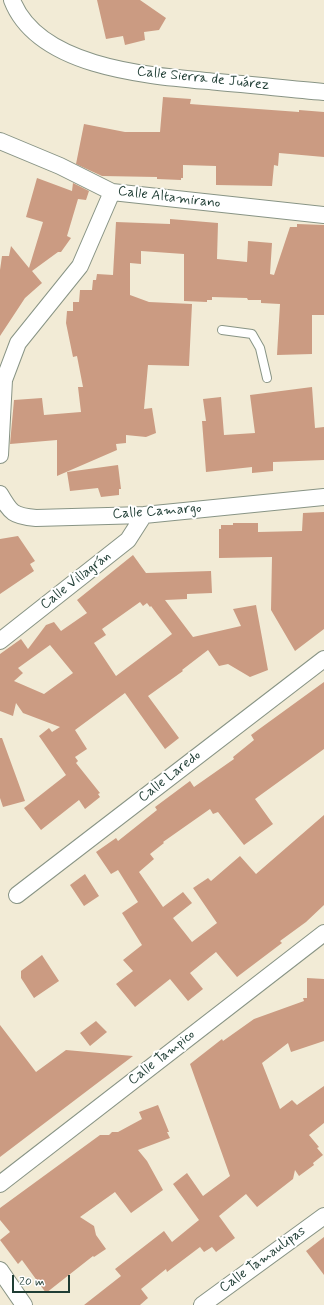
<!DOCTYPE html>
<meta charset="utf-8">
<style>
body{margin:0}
#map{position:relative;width:324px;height:1305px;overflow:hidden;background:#f2ebd6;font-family:Mynerve,sans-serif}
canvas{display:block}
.scale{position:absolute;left:12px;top:1275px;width:58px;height:18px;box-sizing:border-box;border:2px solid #1f3d34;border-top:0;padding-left:5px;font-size:12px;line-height:14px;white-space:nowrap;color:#1f3d34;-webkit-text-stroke:3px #fff;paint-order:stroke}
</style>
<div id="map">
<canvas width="324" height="1305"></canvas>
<div class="scale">20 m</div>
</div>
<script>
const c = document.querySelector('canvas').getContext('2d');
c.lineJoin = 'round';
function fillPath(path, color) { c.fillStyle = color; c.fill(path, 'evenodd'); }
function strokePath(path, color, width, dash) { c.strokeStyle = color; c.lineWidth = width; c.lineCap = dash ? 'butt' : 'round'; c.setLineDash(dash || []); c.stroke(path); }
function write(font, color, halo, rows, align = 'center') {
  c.font = font + ' Mynerve,sans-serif'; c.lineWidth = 4; c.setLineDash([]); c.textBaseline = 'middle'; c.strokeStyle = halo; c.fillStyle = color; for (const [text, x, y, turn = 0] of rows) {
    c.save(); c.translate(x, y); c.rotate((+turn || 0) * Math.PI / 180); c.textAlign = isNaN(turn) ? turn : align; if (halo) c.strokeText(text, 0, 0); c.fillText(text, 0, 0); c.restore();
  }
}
fillPath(new Path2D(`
 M 97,0 L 140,0 L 166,18 L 159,30 L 144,32 L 145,40 L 125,45 L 123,36 L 106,39 Z
 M 163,97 L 191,99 L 190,104 L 203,105 L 299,112 L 299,110 L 324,112 L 324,157 L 279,153 L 278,166 L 274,165 L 272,186 L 216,185 L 216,166 L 183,165 L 183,178 L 181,178 L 181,180 L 157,179 L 157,177 L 102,176 L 76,164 L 84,124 L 125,132 L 160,132 Z
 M 37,178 L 72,191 L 73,183 L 89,191 L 86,200 L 78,199 L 67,236 L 71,238 L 61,252 L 58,252 L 32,271 L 42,283 L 25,298 L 0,336 L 0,270 L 2,256 L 9,256 L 11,246 L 29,268 L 43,222 L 26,217 Z
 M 170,219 L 218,223 L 217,259 L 247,262 L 248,241 L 272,243 L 270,274 L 274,275 L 290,227 L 297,227 L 297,224 L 324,225 L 324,315 L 312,315 L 312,354 L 277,355 L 280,304 L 261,303 L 261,300 L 248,300 L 247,298 L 212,297 L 212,300 L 207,300 L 207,302 L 184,301 L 184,254 L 141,251 L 141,264 L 130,263 L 130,295 L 149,302 L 192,304 L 189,366 L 148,365 L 144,409 L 152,408 L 156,433 L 146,437 L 126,435 L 126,443 L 116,444 L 117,450 L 57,476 L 57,440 L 10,444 L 14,400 L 42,398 L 44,415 L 81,412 L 78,387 L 83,387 L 77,356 L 73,357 L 66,323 L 67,311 L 73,311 L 73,302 L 79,302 L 80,290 L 92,290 L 93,280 L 96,280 L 97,274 L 113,275 L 116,222 L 170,224 Z
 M 312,387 L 315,428 L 324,427 L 324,460 L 273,462 L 273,471 L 252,473 L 252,467 L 206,472 L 202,421 L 206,421 L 203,399 L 221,397 L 224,435 L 255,433 L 250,395 Z
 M 118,465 L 121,489 L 119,489 L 119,495 L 101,497 L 98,488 L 70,491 L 67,472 Z
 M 324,512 L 324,629 L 295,651 L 271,610 L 272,557 L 219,558 L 219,529 L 221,529 L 221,525 L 233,525 L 233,523 L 258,523 L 258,532 L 302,531 L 303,513 Z
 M 18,536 L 35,561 L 30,564 L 34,571 L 0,594 L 0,539 Z
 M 133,555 L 146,573 L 211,571 L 212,593 L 187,594 L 187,599 L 165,600 L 193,637 L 241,626 L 233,609 L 256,605 L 268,670 L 250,677 L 228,664 L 219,666 L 208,650 L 182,670 L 183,671 L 148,696 L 179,738 L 165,749 L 125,693 L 75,730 L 87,749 L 75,757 L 78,761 L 76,763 L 100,793 L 98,794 L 100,797 L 85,809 L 79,800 L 41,830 L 24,808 L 66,775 L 39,736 L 49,728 L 52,732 L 60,727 L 23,713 L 16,703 L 13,716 L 0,711 L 0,654 L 21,639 L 28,649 L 46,625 L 54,622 L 61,631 L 87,613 L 77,600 ZM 140,602 L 143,606 L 147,603 L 150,607 L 151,606 L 172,634 L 116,676 L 94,643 L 106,635 L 102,629 ZM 50,645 L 73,673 L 44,694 L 14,681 L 23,673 L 18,668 Z
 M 324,682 L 324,749 L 255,799 L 273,824 L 244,845 L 218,812 L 213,814 L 210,809 L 163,842 L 164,843 L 150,854 L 154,859 L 139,872 L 163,907 L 183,892 L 192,903 L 173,918 L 192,942 L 217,923 L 193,888 L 208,878 L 211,881 L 240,856 L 256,874 L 324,815 L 324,905 L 306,922 L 280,941 L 282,943 L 237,977 L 216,952 L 190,973 L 203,989 L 188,1001 L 170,979 L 135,1007 L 116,984 L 133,971 L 123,960 L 142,945 L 122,913 L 138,902 L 118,870 L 111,874 L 96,852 L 116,838 L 118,841 L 157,810 L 155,807 L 190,781 L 194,787 L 234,759 L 233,757 L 254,740 L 251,735 Z
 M 0,738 L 2,738 L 25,801 L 3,807 L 0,798 Z
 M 85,874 L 99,896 L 84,906 L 70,885 Z
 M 42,955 L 59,981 L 34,998 L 21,978 L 21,971 Z
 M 307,978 L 324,979 L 324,1041 L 291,1052 L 288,1043 L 262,1063 L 280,1109 L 292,1100 L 297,1105 L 324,1086 L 324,1123 L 309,1135 L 319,1147 L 317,1148 L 323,1155 L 313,1163 L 314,1165 L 299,1176 L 295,1170 L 293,1179 L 257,1207 L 246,1194 L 219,1216 L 235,1238 L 216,1252 L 212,1247 L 204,1252 L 200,1247 L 167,1272 L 166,1269 L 141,1289 L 148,1298 L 140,1305 L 84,1305 L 121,1276 L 115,1269 L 164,1231 L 172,1242 L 199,1220 L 173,1184 L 187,1173 L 203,1196 L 230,1176 L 190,1064 L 222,1039 L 223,1041 L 254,1019 L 304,1001 L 303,998 L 307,998 Z
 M 96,1021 L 107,1032 L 90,1046 L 80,1033 Z
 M 0,1025 L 36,1072 L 66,1050 L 133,1056 L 0,1157 Z
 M 158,1105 L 169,1132 L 167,1132 L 170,1138 L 138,1150 L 147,1161 L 163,1190 L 131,1213 L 115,1192 L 80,1217 L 94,1226 L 96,1235 L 106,1249 L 94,1257 L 93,1256 L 46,1293 L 22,1260 L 18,1264 L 0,1240 L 10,1232 L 0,1220 L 0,1208 L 100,1135 L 109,1135 L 112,1132 L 118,1132 L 142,1119 L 139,1112 Z
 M 324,1237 L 324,1275 L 306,1251 Z`), '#cb9b82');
const lane = new Path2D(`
 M 222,330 L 252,334 L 260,348 L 267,378`);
const street = new Path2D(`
 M 12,0 C 39,70 155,76 218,82 C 254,85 289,89 324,92
 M 0,141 L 60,166 L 112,192 L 324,215
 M 0,455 L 4,380 L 18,343 L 80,266 L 112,192
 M 0,494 C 11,513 13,516 36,518 L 144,515 L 324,497
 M 0,641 L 128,540 L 144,515
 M 17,895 L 324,659
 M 0,1184 L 324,933
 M 0,1270 L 24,1305
 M 202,1305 L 324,1216`);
strokePath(lane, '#889485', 10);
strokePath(street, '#889485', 18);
strokePath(lane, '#fff', 8);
strokePath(street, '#fff', 16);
write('14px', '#1f3d34', '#fff', [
 ["Calle Sierra de Juárez",203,79,6],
 ["Calle Altamirano",169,198,7],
 ["Calle Camargo",157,512,-4],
 ["Calle Villagrán",76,581,-38],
 ["Calle Laredo",170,777,-38],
 ["Calle Tampico",162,1058,-38],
 ["Calle Tamaulipas",263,1260,-36]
]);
</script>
